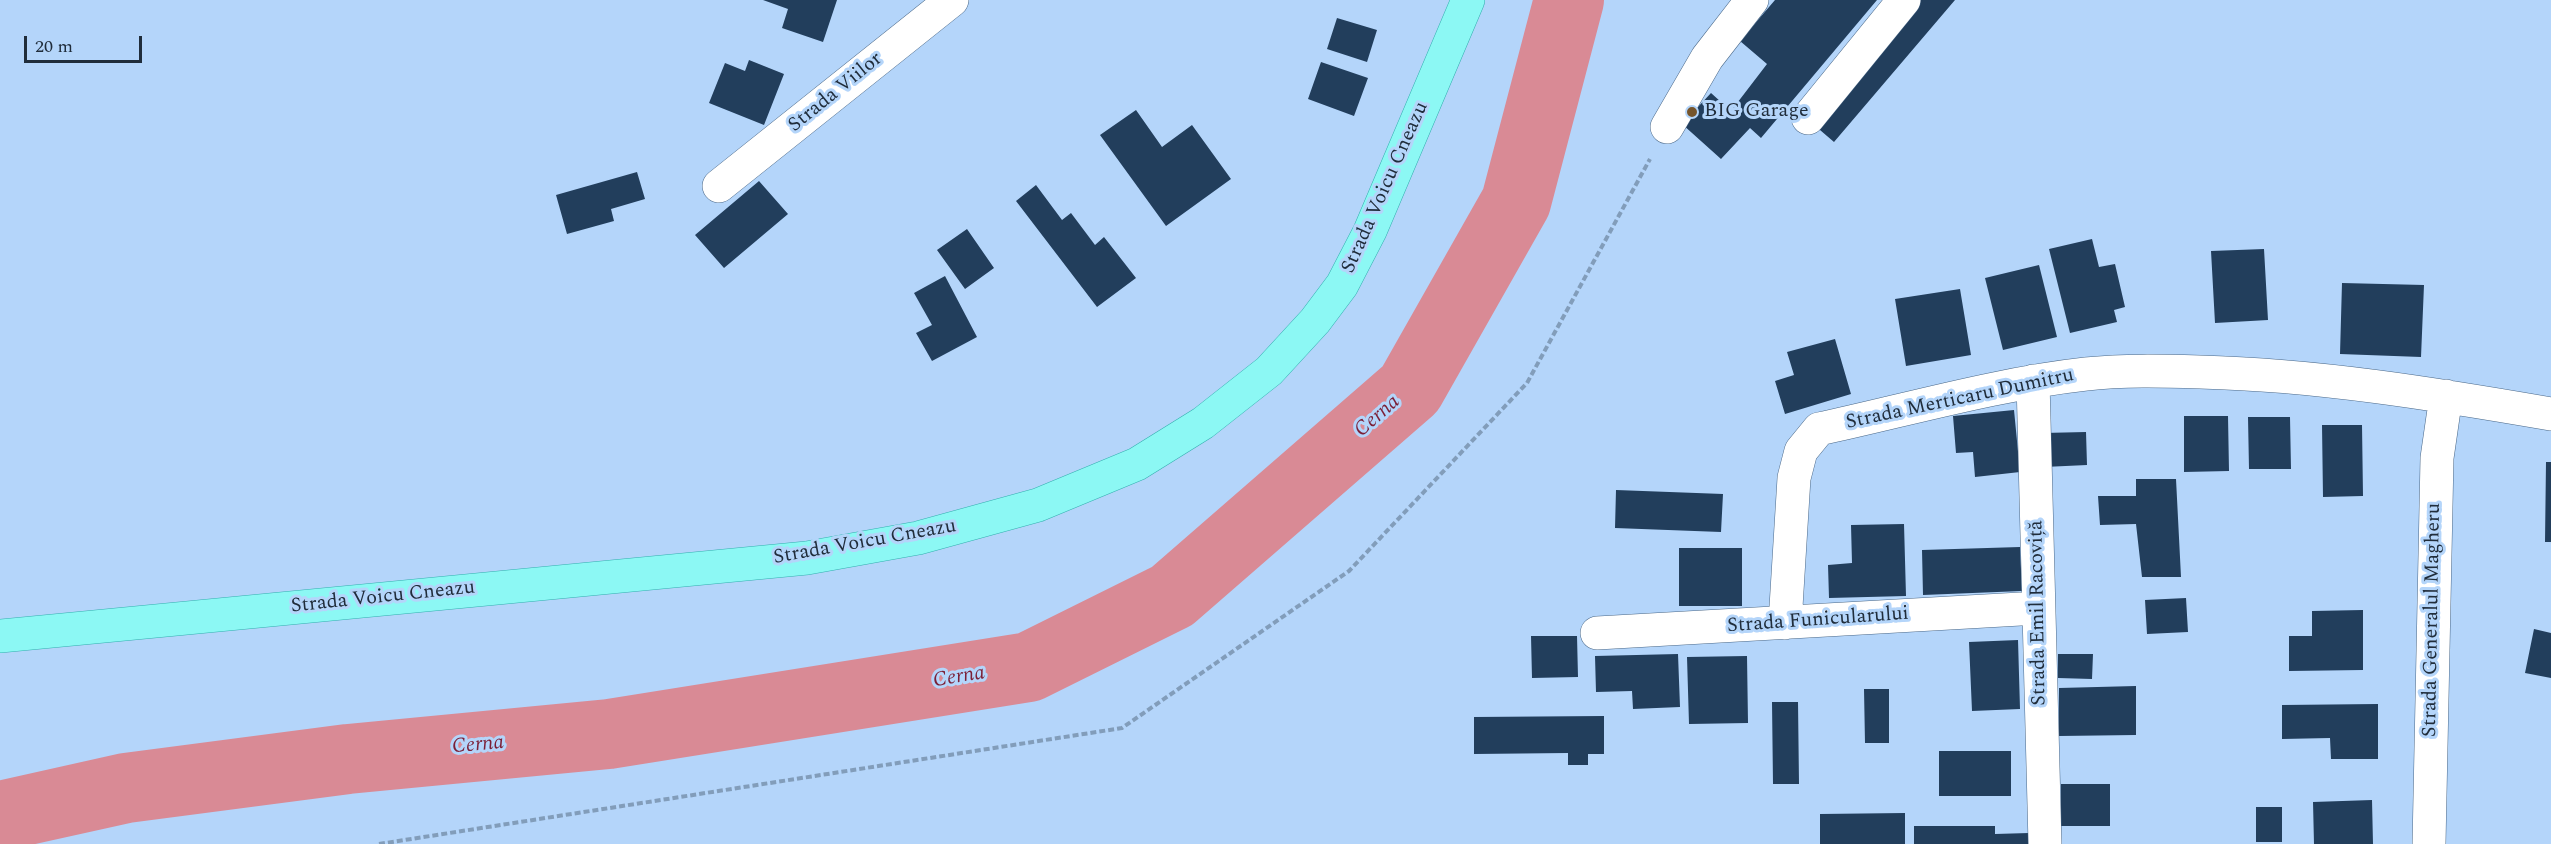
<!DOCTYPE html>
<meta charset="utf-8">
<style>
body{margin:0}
#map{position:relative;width:2551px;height:844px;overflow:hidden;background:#b4d5fa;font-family:Spectral,serif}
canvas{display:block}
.scale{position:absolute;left:24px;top:36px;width:118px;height:27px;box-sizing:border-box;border:3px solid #202d3b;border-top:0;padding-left:8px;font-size:18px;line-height:21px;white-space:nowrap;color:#202d3b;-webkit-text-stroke:4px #b4d5fa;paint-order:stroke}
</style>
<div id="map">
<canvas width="2551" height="844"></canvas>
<div class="scale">20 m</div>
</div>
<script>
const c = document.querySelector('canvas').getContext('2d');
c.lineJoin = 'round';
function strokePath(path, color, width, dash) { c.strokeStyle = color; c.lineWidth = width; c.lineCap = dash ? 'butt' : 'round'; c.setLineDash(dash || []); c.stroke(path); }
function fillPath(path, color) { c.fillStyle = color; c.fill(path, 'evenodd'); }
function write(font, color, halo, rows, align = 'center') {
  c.font = font + ' Spectral,serif'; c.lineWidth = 6; c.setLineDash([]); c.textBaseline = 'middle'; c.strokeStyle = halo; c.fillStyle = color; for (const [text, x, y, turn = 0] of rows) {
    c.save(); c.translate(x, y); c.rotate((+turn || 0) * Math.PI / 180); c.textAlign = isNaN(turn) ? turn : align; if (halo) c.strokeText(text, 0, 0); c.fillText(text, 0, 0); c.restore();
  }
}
strokePath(new Path2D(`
 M 0,816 L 126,788 L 348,759 L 609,734 L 1029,667 L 1172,596 L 1410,389 L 1516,202 L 1569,0`), '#d98a95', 70);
fillPath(new Path2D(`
 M 763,0 L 837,0 L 823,42 L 782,28 L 788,9 Z
 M 1775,0 L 1877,0 L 1761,138 L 1750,128 L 1721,159 L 1682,124 L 1711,93 L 1731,111 L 1767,64 L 1740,41 Z
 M 1918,0 L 1955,0 L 1834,142 L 1813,124 Z
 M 1337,18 L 1377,30 L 1367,62 L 1327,49 Z
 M 749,60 L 784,74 L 764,125 L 709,103 L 725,63 L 745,71 Z
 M 1321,62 L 1368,78 L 1354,116 L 1308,99 Z
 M 1136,110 L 1162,147 L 1192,125 L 1231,179 L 1166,226 L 1100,135 Z
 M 637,172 L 645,199 L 611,209 L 614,221 L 567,234 L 556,195 Z
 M 759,181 L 788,214 L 724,268 L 695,235 Z
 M 1036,185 L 1062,220 L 1071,213 L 1095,245 L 1104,237 L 1136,278 L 1097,307 L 1016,201 Z
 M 967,229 L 994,268 L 965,289 L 937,250 Z
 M 2092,239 L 2099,267 L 2115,264 L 2125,307 L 2114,310 L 2117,322 L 2070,333 L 2049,249 Z
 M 2264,249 L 2268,320 L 2215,323 L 2211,251 Z
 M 2039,265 L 2057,337 L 2003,350 L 1985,278 Z
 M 945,276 L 977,337 L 932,361 L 916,333 L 932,325 L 914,293 Z
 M 2342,283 L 2424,285 L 2421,357 L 2340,354 Z
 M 1960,289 L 1971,355 L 1906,366 L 1895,299 Z
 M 1835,339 L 1851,394 L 1785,414 L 1775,381 L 1794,375 L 1787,352 Z
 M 2014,410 L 2020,472 L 1975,477 L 1973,452 L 1956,453 L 1953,416 Z
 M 2184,416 L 2228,416 L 2229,471 L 2184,472 Z
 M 2248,417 L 2290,417 L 2291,469 L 2249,469 Z
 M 2322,425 L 2362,425 L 2363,496 L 2323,497 Z
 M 2086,432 L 2087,465 L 2044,467 L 2043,433 Z
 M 2546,462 L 2551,462 L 2551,542 L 2545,542 Z
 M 2136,479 L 2176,479 L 2181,577 L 2142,577 L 2136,524 L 2100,525 L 2098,496 L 2136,496 Z
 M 1616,490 L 1723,494 L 1721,532 L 1615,528 Z
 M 1904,524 L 1906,596 L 1829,598 L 1828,565 L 1852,563 L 1851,525 Z
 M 2020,547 L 2022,591 L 1923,595 L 1922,550 Z
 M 1679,548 L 1742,548 L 1742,606 L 1679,606 Z
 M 2186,598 L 2188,632 L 2147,634 L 2145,600 Z
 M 2363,610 L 2363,670 L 2289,671 L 2289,636 L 2312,636 L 2312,611 Z
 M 2534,629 L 2551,633 L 2551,678 L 2525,673 Z
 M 1531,636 L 1577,636 L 1578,677 L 1532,678 Z
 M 2018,640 L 2020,709 L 1972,711 L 1969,642 Z
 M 1678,654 L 1680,707 L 1633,709 L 1632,691 L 1596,692 L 1595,656 Z
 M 2058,654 L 2093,654 L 2092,679 L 2058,678 Z
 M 1747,656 L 1748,723 L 1689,724 L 1687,657 Z
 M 2136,686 L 2136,735 L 2059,736 L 2059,688 Z
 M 1864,689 L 1889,689 L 1889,743 L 1865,743 Z
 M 1772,702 L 1798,702 L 1799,784 L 1773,784 Z
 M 2378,704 L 2378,759 L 2331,759 L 2330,738 L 2282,739 L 2282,705 Z
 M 1604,716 L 1604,754 L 1588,754 L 1588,765 L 1568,765 L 1568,753 L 1474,754 L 1474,717 Z
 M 1939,751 L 2011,751 L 2011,796 L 1939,796 Z
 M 2061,784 L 2110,784 L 2110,826 L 2061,826 Z
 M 2372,800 L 2373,844 L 2314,844 L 2313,802 Z
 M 2256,807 L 2282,807 L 2282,842 L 2256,842 Z
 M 1905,813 L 1905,844 L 1820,844 L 1820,814 Z
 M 1914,826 L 1995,826 L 1995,834 L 2029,833 L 2029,844 L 1914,844 Z`), '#223e5c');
const minor = new Path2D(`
 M 1808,118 L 1904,0
 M 1667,127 L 1707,58 L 1752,0
 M 719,186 L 952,0
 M 2033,381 L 2045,844
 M 1785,623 L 1794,478 L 1801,451 L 1819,429 C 1907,410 1996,384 2086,374 C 2124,370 2162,371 2200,372 C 2318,375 2435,394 2551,414
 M 1597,633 L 2038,608
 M 2429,844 L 2437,458 L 2446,396`);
const major = new Path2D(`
 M 0,636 L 807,558 L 918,538 L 1038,505 L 1137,464 L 1203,423 L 1269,371 L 1315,321 L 1342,285 L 1370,231 L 1468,0`);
strokePath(minor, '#4a6888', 34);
strokePath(major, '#34aeae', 34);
strokePath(new Path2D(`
 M 379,844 L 1122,728 L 1349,571 L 1527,383 L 1650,159`), '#829dba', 4, [6, 3]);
strokePath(minor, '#fff', 33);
strokePath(major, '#8cf8f4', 33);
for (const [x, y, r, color] of [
 [1692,112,6,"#76552c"]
]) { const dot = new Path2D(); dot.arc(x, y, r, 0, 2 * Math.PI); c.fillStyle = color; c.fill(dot); strokePath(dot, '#b4d5fa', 2); }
write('20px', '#202d3b', '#b4d5fa', [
 ["Strada Viilor",836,93,-39],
 ["Strada Voicu Cneazu",1386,188,-66],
 ["Strada Merticaru Dumitru",1960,400,-12],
 ["Strada Voicu Cneazu",865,543,-10],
 ["Strada Voicu Cneazu",383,598,-6],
 ["Strada Emil Racoviță",2039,613,-91],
 ["Strada Generalul Magheru",2433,620,-89],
 ["Strada Funicularului",1818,621,-4]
]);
write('20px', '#202d3b', '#b4d5fa', [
 ["BIG Garage",1704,112]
], 'left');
write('italic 21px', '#7b1f36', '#b4d5fa', [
 ["Cerna",1378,417,-41],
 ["Cerna",959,678,-9],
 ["Cerna",478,746,-5]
]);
</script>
